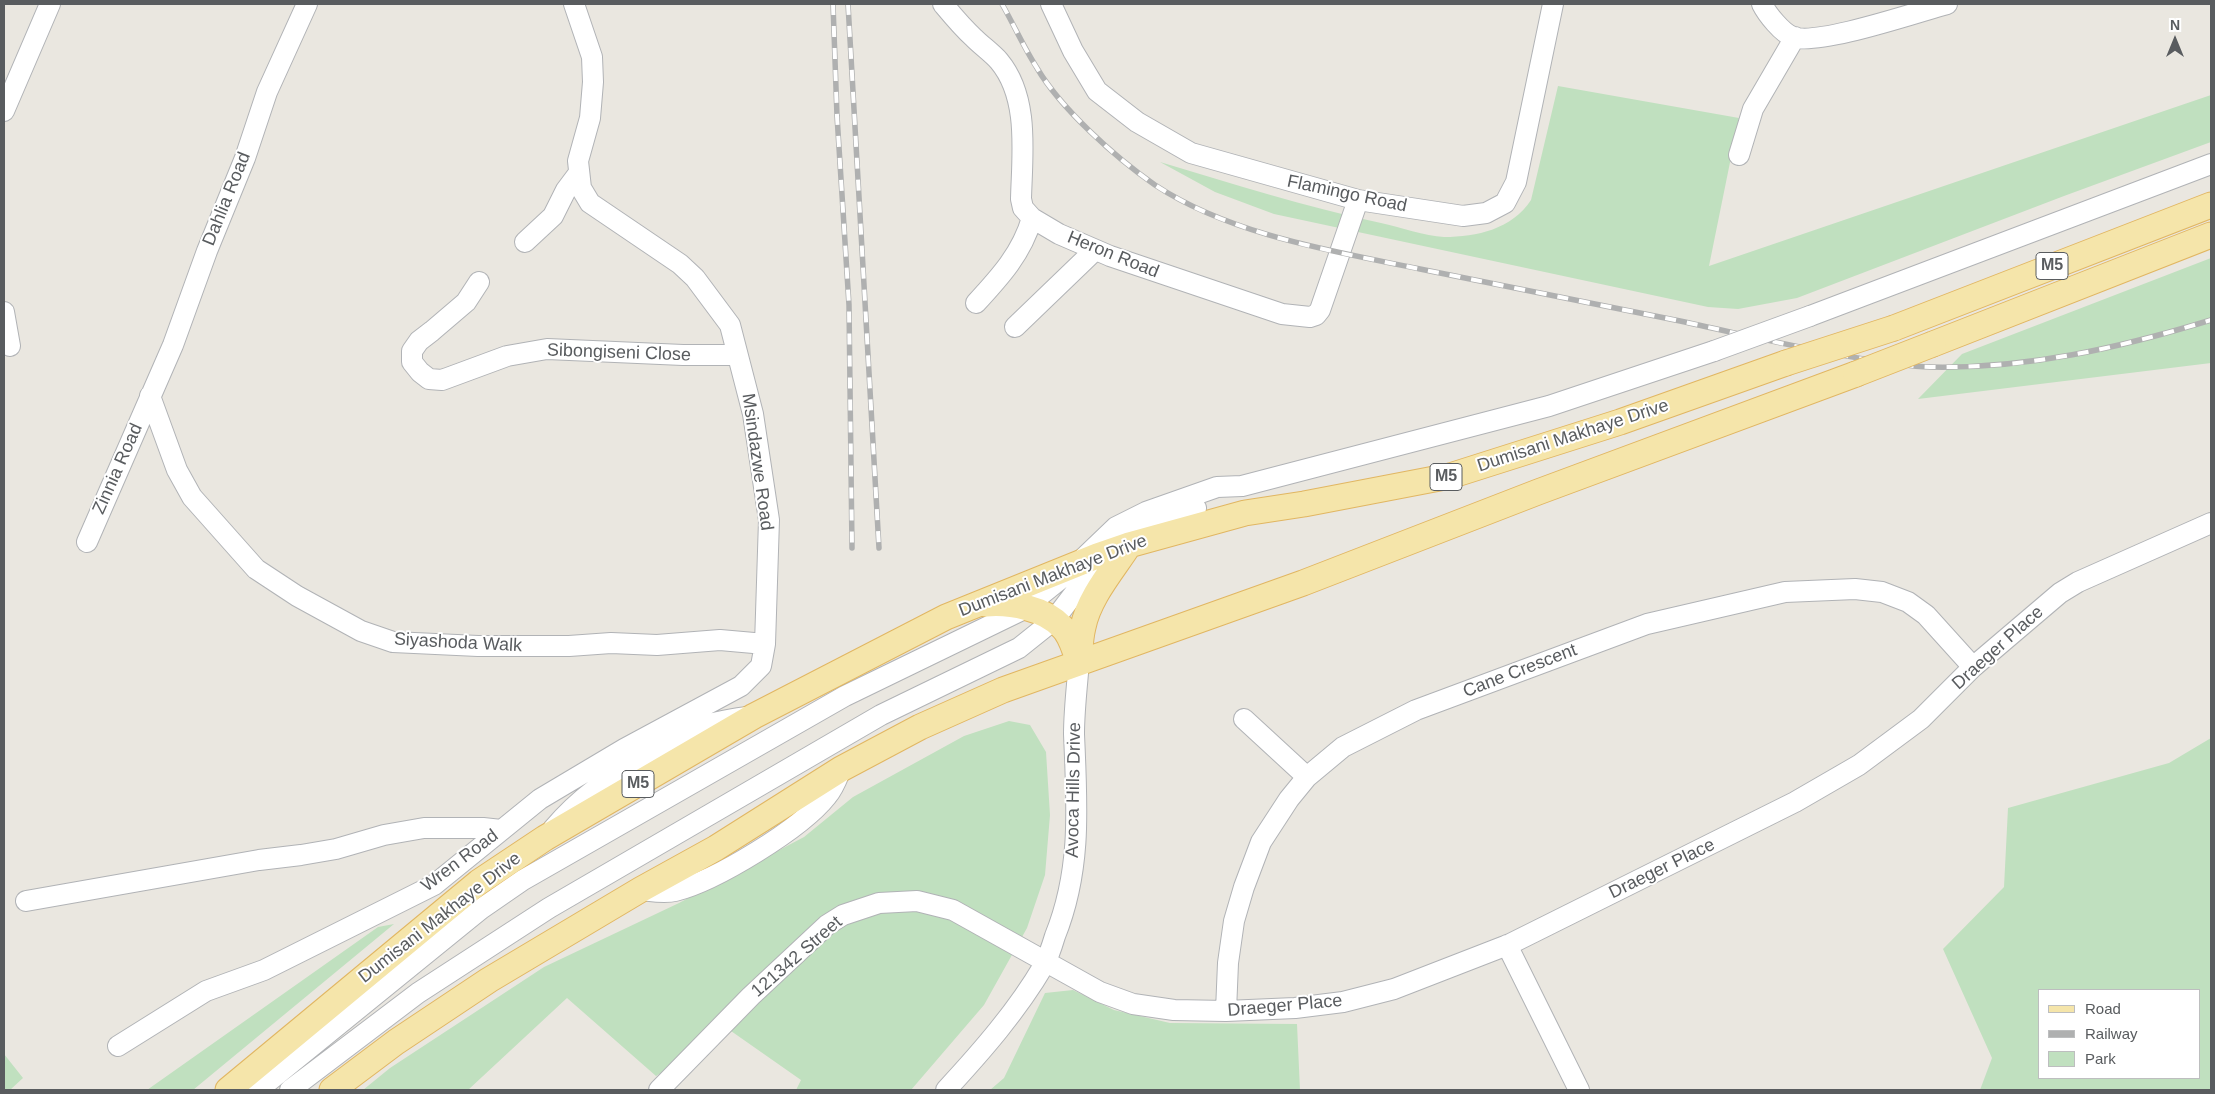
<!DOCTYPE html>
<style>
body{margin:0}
#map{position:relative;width:2215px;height:1094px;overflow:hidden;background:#eae7e0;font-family:Arial,sans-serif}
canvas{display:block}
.frame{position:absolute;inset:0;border:5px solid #595c5f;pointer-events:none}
.legend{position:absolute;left:2038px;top:989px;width:162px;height:90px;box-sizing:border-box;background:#fff;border:1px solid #bdbebf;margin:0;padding:6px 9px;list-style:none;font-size:15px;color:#595c5f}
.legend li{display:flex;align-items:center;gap:10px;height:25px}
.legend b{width:25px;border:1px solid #bdbebf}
.north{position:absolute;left:2150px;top:15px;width:50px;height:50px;-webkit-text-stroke:4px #fff;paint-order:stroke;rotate:0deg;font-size:14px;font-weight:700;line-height:20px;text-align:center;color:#595c5f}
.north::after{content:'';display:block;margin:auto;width:18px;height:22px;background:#595c5f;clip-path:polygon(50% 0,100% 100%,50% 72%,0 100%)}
</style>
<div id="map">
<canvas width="2215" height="1094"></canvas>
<div class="frame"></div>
<ul class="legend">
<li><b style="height:6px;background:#f5e5aa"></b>Road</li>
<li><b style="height:6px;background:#afb0b0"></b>Railway</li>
<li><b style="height:14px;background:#c0e0bf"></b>Park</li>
</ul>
<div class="north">N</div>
</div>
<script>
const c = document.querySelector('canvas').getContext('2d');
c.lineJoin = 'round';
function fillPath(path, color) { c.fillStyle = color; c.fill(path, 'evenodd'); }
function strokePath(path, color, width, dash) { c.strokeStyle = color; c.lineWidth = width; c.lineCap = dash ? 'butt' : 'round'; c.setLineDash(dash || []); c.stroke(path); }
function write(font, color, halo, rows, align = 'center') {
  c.font = font + ' Arial,sans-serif'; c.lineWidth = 4; c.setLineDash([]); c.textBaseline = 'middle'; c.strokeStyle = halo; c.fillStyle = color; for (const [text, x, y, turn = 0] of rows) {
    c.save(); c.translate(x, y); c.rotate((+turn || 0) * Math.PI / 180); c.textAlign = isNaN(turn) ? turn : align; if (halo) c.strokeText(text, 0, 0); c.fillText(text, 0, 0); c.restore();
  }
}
fillPath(new Path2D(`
 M 1558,86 L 1739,118 L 1709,266 L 2211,95 L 2211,142 L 2064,196 L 1797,298 L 1738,309 L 1708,307 L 1274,214 L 1215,192 L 1160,162 C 1233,184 1306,207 1381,223 C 1400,227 1425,236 1444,237 C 1477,237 1512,229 1531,200 Z
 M 2211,258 L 2211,363 L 1918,399 L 1962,354 Z
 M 1009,721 L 1030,725 L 1046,752 L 1050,815 L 1045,875 L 1027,928 L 984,1005 L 911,1090 L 796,1090 L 801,1080 L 731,1031 L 656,1076 L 567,998 L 468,1090 L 363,1090 L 390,1068 L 544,967 L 679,903 L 804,837 L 853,797 L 964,736 Z
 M 2211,738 L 2211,1090 L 1980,1090 L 1992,1058 L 1943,949 L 2004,887 L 2008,808 L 2169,763 ZM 2199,990 L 2199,1078 L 2039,1078 L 2039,990 Z
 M 394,924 L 193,1090 L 147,1090 L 378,927 Z
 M 1073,990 L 1114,1010 L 1170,1023 L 1297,1024 L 1300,1090 L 990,1090 L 1004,1078 L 1045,993 Z
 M 4,1054 L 23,1078 L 10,1090 L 4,1090 Z`), '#c0e0bf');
const minor = new Path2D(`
 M 943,4 C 953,16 962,27 974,38 C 982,46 992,53 999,61 C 1030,98 1022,155 1021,199 L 1023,208 L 1032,218 L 1059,234 L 1110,256 L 1282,314 L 1310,317 L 1316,315 L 1320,310 L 1358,200
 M 1051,4 L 1073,51 L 1097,91 L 1137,122 L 1191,153 L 1358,200 L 1463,216 L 1486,213 L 1505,203 L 1516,182 L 1553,4
 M 1762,4 C 1767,14 1782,33 1793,37 C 1818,46 1917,12 1947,4
 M 4,111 L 50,4
 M 1739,155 L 1753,109 L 1795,37
 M 525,242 L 553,216 L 566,190 L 578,174
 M 479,282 L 466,302 L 432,331 L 419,341 L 412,351 L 412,362 L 420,372 L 429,379 L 442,380 L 507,356 L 547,349 L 683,355 L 737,355
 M 976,303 C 1000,277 1022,253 1032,218
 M 4,312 L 10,346
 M 1810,316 L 2211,164
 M 1015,327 L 1095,250
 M 150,396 L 177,470 L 192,497 L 256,569 L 297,596 L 361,631 L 393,642 L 478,646 L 569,646 L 611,643 L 657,645 L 720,640 L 765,644
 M 87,542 L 173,345 L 207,251 L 245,158 L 267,92 L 307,4
 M 1244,719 L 1307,777
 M 553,829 C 583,794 606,781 644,758 C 663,747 682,735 702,727 C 716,721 732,719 747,717
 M 640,890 C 651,891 664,894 675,891 C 715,881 801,829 827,796 C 834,788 837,779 841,769
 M 26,901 L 259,860 L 301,855 L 336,849 L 384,835 L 424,828 L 483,828 L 501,830
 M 1507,945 L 1579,1090
 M 1226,1011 L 1228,963 L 1234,921 L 1244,887 L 1261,842 L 1289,799 L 1307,777 L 1343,747 L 1416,710 L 1647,624 L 1785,592 L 1855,589 L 1882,592 L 1908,602 L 1926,615 L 1973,667
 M 118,1046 L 206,991 L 264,970 L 434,885 L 540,799 L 624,749 L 741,686 L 761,666 L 765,644 L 769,520 L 753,414 L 730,325 L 695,278 L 680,264 L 590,203 L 581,188 L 578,161 L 590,118 L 593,82 L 592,57 L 574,4
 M 258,1090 L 481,909 L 523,880 L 845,696 L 1022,610 L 1068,573 L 1116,527 L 1146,512 L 1217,487 L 1242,486 L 1549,406 L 1714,351
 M 290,1090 L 418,993 L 549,908 L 881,715 L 1019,648 L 1054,620 L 1095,566 L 1128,536 L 1196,508
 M 659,1090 L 751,996 L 827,925 L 843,915 L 879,903 L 917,901 L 953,910 L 1100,992 L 1133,1004 L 1174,1010 L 1226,1011 L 1295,1008 L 1343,1002 L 1394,989 L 1510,944 L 1795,802 L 1859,765 L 1921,719 L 1973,667 L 2060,593 L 2078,582 L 2211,523
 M 946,1090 C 982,1051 1017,1011 1044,965 C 1049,956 1052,946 1055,936 C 1082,869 1077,805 1074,734 C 1074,711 1077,686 1079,662`);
const major = new Path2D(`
 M 1894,328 L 2211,205
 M 1933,344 L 2211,235
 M 986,604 C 1011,602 1044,608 1062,627 C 1071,635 1074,650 1079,661
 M 1079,662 C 1080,651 1080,639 1083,627 C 1089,597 1113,570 1129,545
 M 228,1090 L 479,882 L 545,838 L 754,716 L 946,617 L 1097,556 L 1129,545 L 1245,513 L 1304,504 L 1450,476 L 1620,422 L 1786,363
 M 332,1090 L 396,1042 L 489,980 L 640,890 L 716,848 L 841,769 L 920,727 L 1003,690 L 1303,583 L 1538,492 L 1856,374`);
strokePath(minor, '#b1b3b6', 22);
strokePath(major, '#e1b662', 27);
strokePath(minor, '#fff', 20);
strokePath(major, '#f5e5aa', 25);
const rail = new Path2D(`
 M 833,4 L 837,116 L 849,305 L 852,548
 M 848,4 L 879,548
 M 1002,4 C 1014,25 1024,48 1037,68 C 1061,109 1116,158 1155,185 C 1231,235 1332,251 1420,269 C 1505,286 1590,303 1675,320 C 1742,334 1809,351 1877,361 C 1895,363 1913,367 1930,367 C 2027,369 2119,348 2211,320`);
strokePath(rail, '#afb0b0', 5.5);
strokePath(rail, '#fff', 4, [11]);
const minorBridge = new Path2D(`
 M 1714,351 L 1810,316`);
const majorBridge = new Path2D(`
 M 1786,363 L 1894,328
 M 1856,374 L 1933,344`);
strokePath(minorBridge, '#b1b3b6', 22, []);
strokePath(majorBridge, '#e1b662', 27, []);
strokePath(minorBridge, '#fff', 20);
strokePath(majorBridge, '#f5e5aa', 25);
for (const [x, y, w] of [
 [2052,266,32],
 [1446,477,32],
 [638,784,32]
]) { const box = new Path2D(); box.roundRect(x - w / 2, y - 13.5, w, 27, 4); c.fillStyle = '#fff'; c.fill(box); strokePath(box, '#595c5f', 1); }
write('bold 16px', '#595c5f', null, [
 ["M5",2052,266],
 ["M5",1446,477],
 ["M5",638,784]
]);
write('18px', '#595c5f', '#fff', [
 ["Flamingo Road",1347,194,12],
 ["Dahlia Road",227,199,-68],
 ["Heron Road",1113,255,22],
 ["Sibongiseni Close",619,353,2],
 ["Dumisani Makhaye Drive",1573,436,-18],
 ["Msindazwe Road",757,462,82],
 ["Zinnia Road",118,469,-66],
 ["Dumisani Makhaye Drive",1053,576,-21],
 ["Siyashoda Walk",458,643,3],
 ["Draeger Place",1998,648,-42],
 ["Cane Crescent",1520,671,-21],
 ["Avoca Hills Drive",1074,790,-89],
 ["Wren Road",460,861,-37],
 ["Draeger Place",1662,869,-26],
 ["Dumisani Makhaye Drive",440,918,-38],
 ["121342 Street",797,957,-41],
 ["Draeger Place",1285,1006,-5]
]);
</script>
